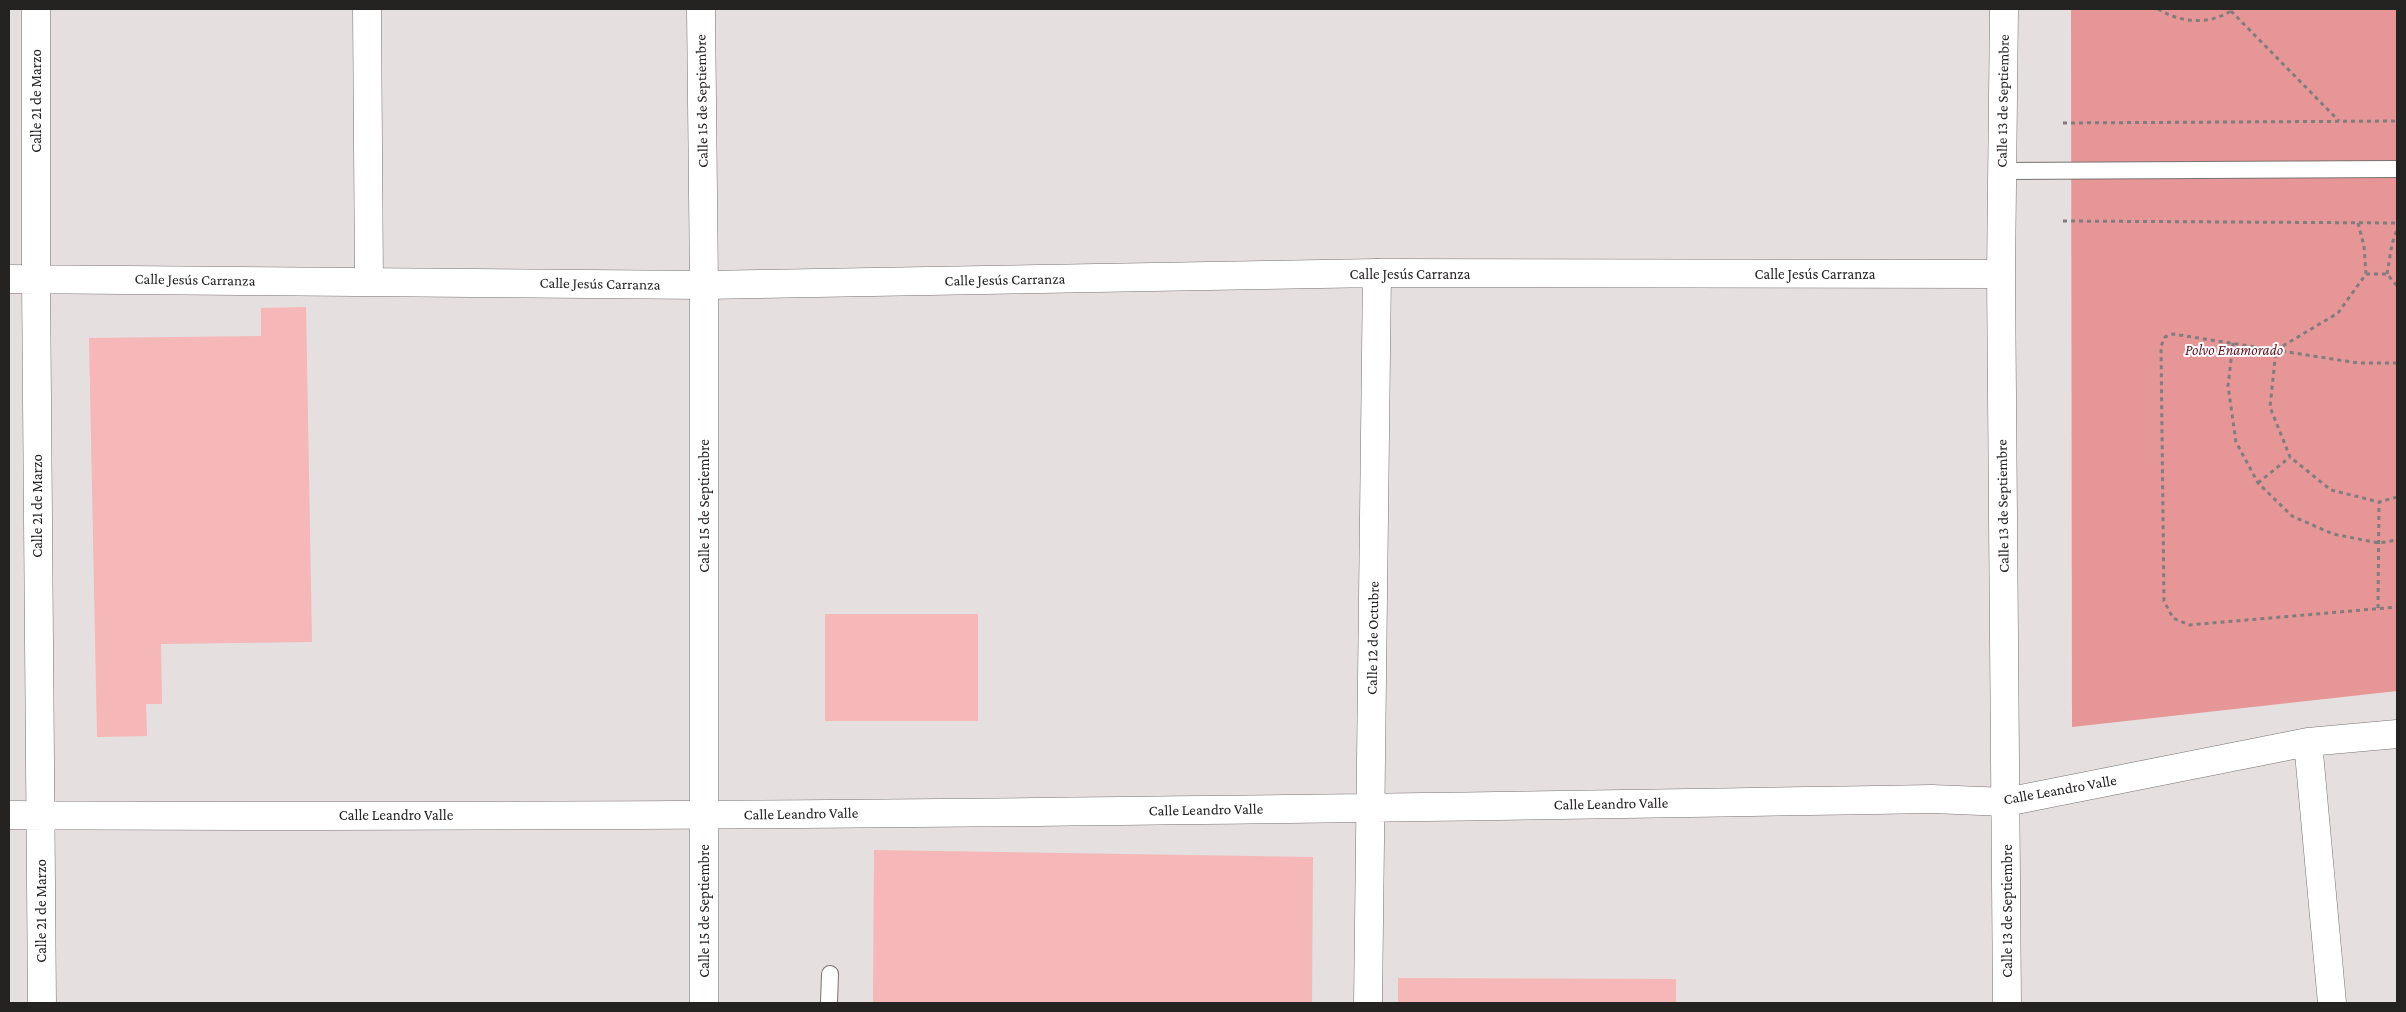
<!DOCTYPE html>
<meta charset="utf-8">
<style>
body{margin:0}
#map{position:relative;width:2406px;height:1012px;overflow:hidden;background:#e5dfdf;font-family:"Crimson Pro",serif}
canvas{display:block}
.frame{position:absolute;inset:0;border:10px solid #252222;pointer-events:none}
</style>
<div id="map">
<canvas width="2406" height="1012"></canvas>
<div class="frame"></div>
</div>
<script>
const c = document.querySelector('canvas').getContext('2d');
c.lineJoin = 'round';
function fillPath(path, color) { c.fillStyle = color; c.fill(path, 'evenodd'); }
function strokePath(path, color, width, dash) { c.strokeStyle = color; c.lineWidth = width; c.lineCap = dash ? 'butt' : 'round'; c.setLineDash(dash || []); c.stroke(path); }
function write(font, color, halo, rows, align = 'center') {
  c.font = font + ' "Crimson Pro",serif'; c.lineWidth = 4; c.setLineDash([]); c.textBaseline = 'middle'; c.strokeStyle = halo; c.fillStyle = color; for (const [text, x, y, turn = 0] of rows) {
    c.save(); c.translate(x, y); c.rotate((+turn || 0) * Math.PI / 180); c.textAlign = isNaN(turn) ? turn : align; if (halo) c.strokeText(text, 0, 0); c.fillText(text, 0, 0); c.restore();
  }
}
fillPath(new Path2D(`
 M 2071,9 L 2397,9 L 2397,691 L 2072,727 Z`), '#e79697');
fillPath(new Path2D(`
 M 306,307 L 312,642 L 161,644 L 162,704 L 146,704 L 147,736 L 97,737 L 89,338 L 261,336 L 261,308 Z
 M 825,614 L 978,614 L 978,721 L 825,721 Z
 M 874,850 L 1313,857 L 1312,1003 L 873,1003 Z
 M 1398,978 L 1676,979 L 1676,1003 L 1398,1003 Z`), '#f5b7b7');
const service = new Path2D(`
 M 2002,171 L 2397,169
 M 829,1003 L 830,974`);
const minor = new Path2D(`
 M 36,9 L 36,279 L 42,1003
 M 367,9 L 369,282
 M 2004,9 L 2001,274 L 2007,1003
 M 9,279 L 704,285 L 1377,273 L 2001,274
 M 2308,742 L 2332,1003
 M 9,815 C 650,819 1291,810 1932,799 L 2006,802 L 2308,742 L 2397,734
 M 1368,1003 L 1377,273`);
const tertiary = new Path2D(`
 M 701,9 L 704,285 L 704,1003`);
strokePath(service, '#787272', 18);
strokePath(minor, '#787272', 29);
strokePath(tertiary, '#787272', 29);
strokePath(new Path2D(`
 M 2158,9 C 2181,23 2208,25 2231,11 L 2230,9
 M 2231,11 L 2339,121
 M 2063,123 L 2397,121
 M 2063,221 L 2397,223
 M 2358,223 L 2364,246 L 2366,274 L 2338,313 L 2276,350 L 2270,407 L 2290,457 L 2331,490 L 2379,502 L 2397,497
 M 2366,274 L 2387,274 L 2397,286
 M 2387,274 L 2392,244 L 2397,229
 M 2233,343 L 2228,386 L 2236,442 L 2258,483 L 2292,516 L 2333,534 L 2379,543 L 2397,540
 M 2397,363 L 2358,363 L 2173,334 L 2165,337 L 2161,346 L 2164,601 L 2173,618 L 2189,625 L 2397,607
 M 2258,483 L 2290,457
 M 2378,608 L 2379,502`), '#827d7d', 3, [4, 4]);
strokePath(service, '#fff', 16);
strokePath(minor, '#fff', 28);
strokePath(tertiary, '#fff', 28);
write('15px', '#252222', '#fff', [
 ["Calle 21 de Marzo",36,101,-90],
 ["Calle 15 de Septiembre",702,101,-91],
 ["Calle 13 de Septiembre",2003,101,-89],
 ["Calle Jesús Carranza",1410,274],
 ["Calle Jesús Carranza",1815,274],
 ["Calle Jesús Carranza",195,280,1],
 ["Calle Jesús Carranza",1005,280,-1],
 ["Calle Jesús Carranza",600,284,1],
 ["Calle 21 de Marzo",37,506,-90],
 ["Calle 15 de Septiembre",704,506,-90],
 ["Calle 13 de Septiembre",2003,506,-91],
 ["Calle 12 de Octubre",1373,638,-89],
 ["Calle Leandro Valle",2060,790,-10],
 ["Calle Leandro Valle",1611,804,-1],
 ["Calle Leandro Valle",1206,810,-1],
 ["Calle Leandro Valle",801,814,-1],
 ["Calle Leandro Valle",396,815],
 ["Calle 21 de Marzo",41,911,-90],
 ["Calle 15 de Septiembre",704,911,-90],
 ["Calle 13 de Septiembre",2007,911,-90]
]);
write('italic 15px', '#69111e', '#fff', [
 ["Polvo Enamorado",2234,350]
]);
</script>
